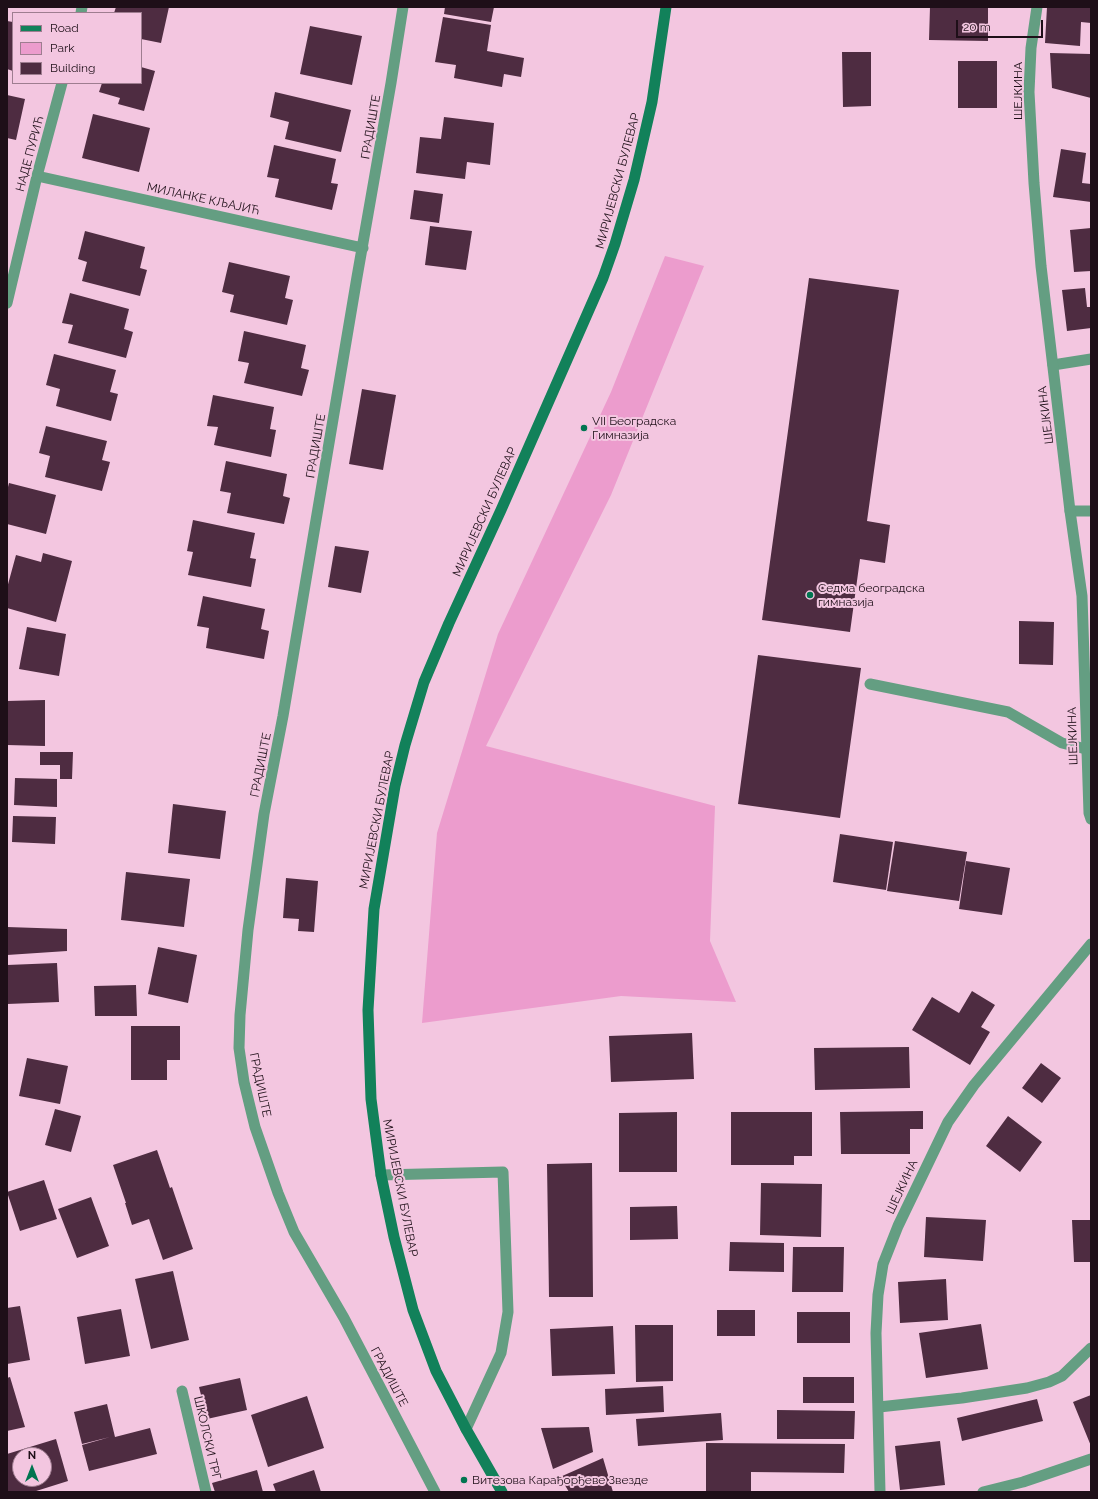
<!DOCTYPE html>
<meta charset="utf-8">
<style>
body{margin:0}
#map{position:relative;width:1098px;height:1499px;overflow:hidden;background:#f3c6e0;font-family:Raleway,sans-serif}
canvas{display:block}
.frame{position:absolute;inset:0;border:8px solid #1e0f18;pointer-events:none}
.legend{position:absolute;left:12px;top:12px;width:130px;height:72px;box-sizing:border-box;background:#f3c6e0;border:1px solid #9e7d90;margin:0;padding:5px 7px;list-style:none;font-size:12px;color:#1e0f18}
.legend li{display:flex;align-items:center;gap:8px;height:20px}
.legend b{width:20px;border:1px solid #9e7d90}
.north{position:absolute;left:12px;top:1447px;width:40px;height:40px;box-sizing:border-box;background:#f3c6e0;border:1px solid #9e7d90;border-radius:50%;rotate:0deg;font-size:11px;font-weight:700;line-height:16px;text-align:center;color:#1e0f18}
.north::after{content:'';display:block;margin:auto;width:14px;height:18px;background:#007550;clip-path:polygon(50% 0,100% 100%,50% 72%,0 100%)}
.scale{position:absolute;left:956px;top:20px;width:87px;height:18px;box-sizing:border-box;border:2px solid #1e0f18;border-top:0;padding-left:5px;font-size:12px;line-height:14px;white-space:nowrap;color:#1e0f18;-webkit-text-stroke:3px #f3c6e0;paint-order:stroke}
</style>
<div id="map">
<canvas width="1098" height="1499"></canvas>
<div class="frame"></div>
<ul class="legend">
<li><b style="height:5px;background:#12815a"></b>Road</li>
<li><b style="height:11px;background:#ec9ccd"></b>Park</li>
<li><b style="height:11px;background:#4e2c41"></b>Building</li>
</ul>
<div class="north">N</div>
<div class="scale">20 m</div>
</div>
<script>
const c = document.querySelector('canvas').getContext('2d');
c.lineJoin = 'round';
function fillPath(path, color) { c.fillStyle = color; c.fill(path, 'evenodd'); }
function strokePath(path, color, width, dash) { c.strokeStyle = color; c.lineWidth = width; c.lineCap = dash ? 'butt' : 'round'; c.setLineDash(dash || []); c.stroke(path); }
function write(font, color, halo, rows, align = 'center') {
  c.font = font + ' Raleway,sans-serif'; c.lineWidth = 4; c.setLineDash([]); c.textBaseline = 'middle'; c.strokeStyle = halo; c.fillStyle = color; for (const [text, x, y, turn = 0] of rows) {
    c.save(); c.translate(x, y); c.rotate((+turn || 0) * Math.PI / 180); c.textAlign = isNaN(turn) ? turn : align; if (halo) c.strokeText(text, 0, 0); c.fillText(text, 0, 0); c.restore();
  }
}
fillPath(new Path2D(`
 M 665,256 L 704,266 L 611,495 L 486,746 L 715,806 L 710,941 L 736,1002 L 621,996 L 422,1023 L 437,833 L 498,634 L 611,392 Z`), '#ec9ccd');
fillPath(new Path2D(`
 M 116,7 L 169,7 L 161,43 L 141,39 L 141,13 L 114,13 Z
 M 445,7 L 494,7 L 491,22 L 444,14 Z
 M 930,7 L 988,7 L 988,41 L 929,40 Z
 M 1047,7 L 1091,7 L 1091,23 L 1081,22 L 1080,46 L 1045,43 Z
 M 443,17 L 491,25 L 487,51 L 524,58 L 521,77 L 504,74 L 502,87 L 454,78 L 456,65 L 435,62 Z
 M 7,21 L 13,22 L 13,71 L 7,69 Z
 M 310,26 L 362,36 L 352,85 L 300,74 Z
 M 842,52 L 871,52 L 871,106 L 843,107 Z
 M 1050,53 L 1091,54 L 1091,98 L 1052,88 Z
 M 958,61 L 997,61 L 997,108 L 958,108 Z
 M 141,67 L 155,71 L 144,111 L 118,104 L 120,98 L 99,92 L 102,83 L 141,83 Z
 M 275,92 L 351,110 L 341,152 L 285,139 L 289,122 L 270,117 Z
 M 7,95 L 25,99 L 16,140 L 7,138 Z
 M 93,114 L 150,128 L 139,172 L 82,158 Z
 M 444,117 L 494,123 L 490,165 L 467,162 L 465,179 L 416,173 L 420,137 L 441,139 Z
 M 274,145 L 336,159 L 331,183 L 338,184 L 332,210 L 275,197 L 279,179 L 267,177 Z
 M 1061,149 L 1086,153 L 1082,183 L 1091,184 L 1091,202 L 1053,197 Z
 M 414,190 L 443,194 L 439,223 L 410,219 Z
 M 430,226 L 472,231 L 466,270 L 425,265 Z
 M 1091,228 L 1091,271 L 1074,272 L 1070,230 Z
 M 85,231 L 145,247 L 140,268 L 147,270 L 140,296 L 82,281 L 87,262 L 78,259 Z
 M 229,262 L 290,276 L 285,298 L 293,300 L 287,325 L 230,312 L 234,295 L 222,292 Z
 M 809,278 L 899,290 L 867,521 L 890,525 L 885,563 L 860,559 L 850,632 L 762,620 Z
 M 1085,288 L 1087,307 L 1091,307 L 1091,328 L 1067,331 L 1062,290 Z
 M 70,293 L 129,309 L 124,329 L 133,332 L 126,358 L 68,343 L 73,325 L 62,323 Z
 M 244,331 L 306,345 L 301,368 L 309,370 L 302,396 L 244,383 L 249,363 L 238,361 Z
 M 54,354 L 116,370 L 110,392 L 118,394 L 111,421 L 56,406 L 60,389 L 46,385 Z
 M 362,389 L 396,395 L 383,470 L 349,464 Z
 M 213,395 L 274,407 L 270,429 L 276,430 L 271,457 L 214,445 L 218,427 L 207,426 Z
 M 46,426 L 107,441 L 102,460 L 110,462 L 102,491 L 45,477 L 50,456 L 39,453 Z
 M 226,461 L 287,474 L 283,496 L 290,498 L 284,524 L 227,513 L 231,493 L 220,491 Z
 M 9,483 L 56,495 L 46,534 L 7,524 L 7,491 Z
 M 193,520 L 255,533 L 250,558 L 256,559 L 251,587 L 188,575 L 193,552 L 187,551 Z
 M 335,546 L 369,551 L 361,593 L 328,587 Z
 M 43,553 L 72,561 L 56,622 L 7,608 L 7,588 L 16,555 L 41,562 Z
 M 203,596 L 265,609 L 261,629 L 269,631 L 264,659 L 206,648 L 209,628 L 197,626 Z
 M 1019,621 L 1054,622 L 1053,665 L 1019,664 Z
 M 27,627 L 66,634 L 59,676 L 19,669 Z
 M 758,655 L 861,668 L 840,818 L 738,804 Z
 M 45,700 L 45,746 L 7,745 L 7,701 Z
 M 40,752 L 73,752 L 72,779 L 60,779 L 60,765 L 40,765 Z
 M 15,778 L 57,779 L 57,807 L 14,805 Z
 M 173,804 L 226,811 L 220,859 L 168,853 Z
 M 13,816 L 56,817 L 55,844 L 12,842 Z
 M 840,834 L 893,842 L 886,890 L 833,882 Z
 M 895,841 L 967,852 L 959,901 L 887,891 Z
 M 966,861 L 1010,868 L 1002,915 L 959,909 Z
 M 126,872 L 190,879 L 184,927 L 121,920 Z
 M 286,878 L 318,881 L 314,932 L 298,931 L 299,919 L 283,918 Z
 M 7,927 L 67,929 L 67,951 L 7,955 Z
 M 158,947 L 197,955 L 188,1003 L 148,994 Z
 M 57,963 L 59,1002 L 7,1004 L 7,965 Z
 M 136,985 L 137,1016 L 95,1016 L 94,986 Z
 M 972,991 L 995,1005 L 981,1027 L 990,1032 L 970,1065 L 912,1030 L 932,997 L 959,1013 Z
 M 131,1026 L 180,1026 L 180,1060 L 167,1060 L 167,1080 L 131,1080 Z
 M 692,1033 L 694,1079 L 611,1082 L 609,1036 Z
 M 909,1047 L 910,1088 L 815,1090 L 814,1048 Z
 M 27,1058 L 68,1066 L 60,1104 L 19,1096 Z
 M 1041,1063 L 1061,1078 L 1042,1103 L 1022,1088 Z
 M 55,1109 L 81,1116 L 71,1152 L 45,1145 Z
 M 923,1111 L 923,1129 L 910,1129 L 910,1154 L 841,1154 L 840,1112 Z
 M 677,1112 L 677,1172 L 619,1172 L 619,1113 Z
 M 731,1112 L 812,1112 L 812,1156 L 794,1156 L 794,1165 L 731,1165 Z
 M 1008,1116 L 1042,1142 L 1020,1172 L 986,1146 Z
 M 157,1150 L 170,1188 L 172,1187 L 193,1249 L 163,1260 L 149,1219 L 132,1225 L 125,1203 L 126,1203 L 113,1165 Z
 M 592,1163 L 593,1297 L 549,1297 L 547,1164 Z
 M 44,1180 L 57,1219 L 20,1231 L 7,1192 Z
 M 761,1183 L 822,1184 L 821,1237 L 760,1235 Z
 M 91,1197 L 109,1246 L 77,1258 L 58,1209 Z
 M 677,1206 L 678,1239 L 630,1240 L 630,1207 Z
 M 926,1217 L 986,1220 L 983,1261 L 924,1257 Z
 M 1072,1220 L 1091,1220 L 1091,1262 L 1074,1262 Z
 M 730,1242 L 784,1243 L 784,1272 L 729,1271 Z
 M 793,1247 L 844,1247 L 843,1292 L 792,1292 Z
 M 173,1271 L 189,1340 L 151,1349 L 135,1279 Z
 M 946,1279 L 948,1320 L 900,1323 L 898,1282 Z
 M 20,1306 L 30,1360 L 7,1364 L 7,1308 Z
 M 121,1309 L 130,1356 L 85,1364 L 77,1317 Z
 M 717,1310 L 755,1310 L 755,1336 L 717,1336 Z
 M 797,1312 L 850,1312 L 850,1343 L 797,1343 Z
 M 981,1324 L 988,1369 L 926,1378 L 919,1333 Z
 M 635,1325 L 673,1325 L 673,1381 L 636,1382 Z
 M 613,1326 L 615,1374 L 552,1376 L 550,1329 Z
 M 10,1377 L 25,1427 L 7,1431 L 7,1378 Z
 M 803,1377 L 854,1377 L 854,1403 L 803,1403 Z
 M 240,1378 L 247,1410 L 207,1419 L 199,1387 Z
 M 663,1386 L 664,1412 L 606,1415 L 605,1389 Z
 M 1091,1395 L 1091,1446 L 1073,1402 Z
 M 307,1396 L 324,1448 L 268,1467 L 251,1415 Z
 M 1037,1399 L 1043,1421 L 962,1441 L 957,1418 Z
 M 107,1404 L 115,1437 L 150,1428 L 157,1454 L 89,1471 L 82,1445 L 110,1437 L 82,1444 L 74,1412 Z
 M 777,1410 L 855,1411 L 854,1439 L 777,1439 Z
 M 721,1413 L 723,1440 L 638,1446 L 636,1419 Z
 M 589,1427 L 593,1452 L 553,1469 L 541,1428 Z
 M 56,1439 L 68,1481 L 33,1492 L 7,1492 L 7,1454 ZM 20,1455 L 44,1455 L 44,1479 L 20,1479 Z
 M 940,1441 L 945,1485 L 900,1490 L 895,1446 Z
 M 706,1443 L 845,1444 L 844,1473 L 751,1472 L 751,1492 L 706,1492 Z
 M 603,1458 L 613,1492 L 569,1492 L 560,1477 Z
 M 257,1470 L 263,1492 L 215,1492 L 212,1483 Z
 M 314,1470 L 321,1492 L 276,1492 L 273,1484 Z`), '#4e2c41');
strokePath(new Path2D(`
 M 1053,365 L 1091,359
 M 1070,511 L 1091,511
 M 870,684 L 1008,712 L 1062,743 L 1086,749
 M 381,1175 L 503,1172 L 508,1312 L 501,1353 L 466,1429
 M 879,1407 L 962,1398 L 1027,1388 L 1049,1382 L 1062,1376 L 1091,1348`), '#649e82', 11);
strokePath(new Path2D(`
 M 403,7 L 391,83 L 357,277 L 283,716 L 264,814 L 248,930 L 240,1015 L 239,1048 L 244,1082 L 255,1127 L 278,1193 L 294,1232 L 344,1318 L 435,1492
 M 1037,7 L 1031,48 L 1029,92 L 1034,183 L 1041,266 L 1070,511 L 1082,596 L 1089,813 L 1091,819
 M 81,13 L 82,7
 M 37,176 L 363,248
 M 7,303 L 37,176 L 62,83
 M 182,1391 L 206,1492
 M 880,1492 L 876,1333 L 878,1295 L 883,1264 L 898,1226 L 948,1122 L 974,1085 L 1091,944
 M 983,1492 L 1023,1482 L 1091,1459`), '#649e82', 11);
strokePath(new Path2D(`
 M 502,1492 L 466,1429 L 436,1371 L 413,1310 L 394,1237 L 381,1175 L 371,1099 L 368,1010 L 374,909 L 395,786 L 405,745 L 424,682 L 449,623 L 501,510 L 585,319 L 603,278 L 615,244 L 634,180 L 652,102 L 666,7`), '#12815a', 11);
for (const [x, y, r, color] of [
 [584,428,4,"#007550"],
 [810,595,4,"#007550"],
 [464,1480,4,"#007550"]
]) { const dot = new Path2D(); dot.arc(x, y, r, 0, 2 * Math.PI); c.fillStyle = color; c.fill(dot); strokePath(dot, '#f3c6e0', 1.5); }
write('12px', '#1e0f18', '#f3c6e0', [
 ["ШЕЈКИНА",1018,91,-90],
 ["ГРАДИШТЕ",371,127,-80],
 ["НАДЕ ПУРИЋ",30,154,-75],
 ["МИРИЈЕВСКИ БУЛЕВАР",618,181,-75],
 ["МИЛАНКЕ КЉАЈИЋ",203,199,12],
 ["ШЕЈКИНА",1046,415,-97],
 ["ГРАДИШТЕ",316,446,-80],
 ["МИРИЈЕВСКИ БУЛЕВАР",485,512,-66],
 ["ШЕЈКИНА",1073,736,-92],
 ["ГРАДИШТЕ",261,765,-79],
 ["МИРИЈЕВСКИ БУЛЕВАР",377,820,-79],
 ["ГРАДИШТЕ",260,1085,78],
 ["ШЕЈКИНА",902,1187,-65],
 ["МИРИЈЕВСКИ БУЛЕВАР",400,1188,79],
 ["ГРАДИШТЕ",389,1377,62],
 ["ШКОЛСКИ ТРГ",207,1438,77]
]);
write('12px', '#1e0f18', '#f3c6e0', [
 ["VII Београдска",592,421],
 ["Гимназија",592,435],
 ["Седма београдска",818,588],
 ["гимназија",818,602],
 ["Витезова Карађорђеве Звезде",472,1480]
], 'left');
</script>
